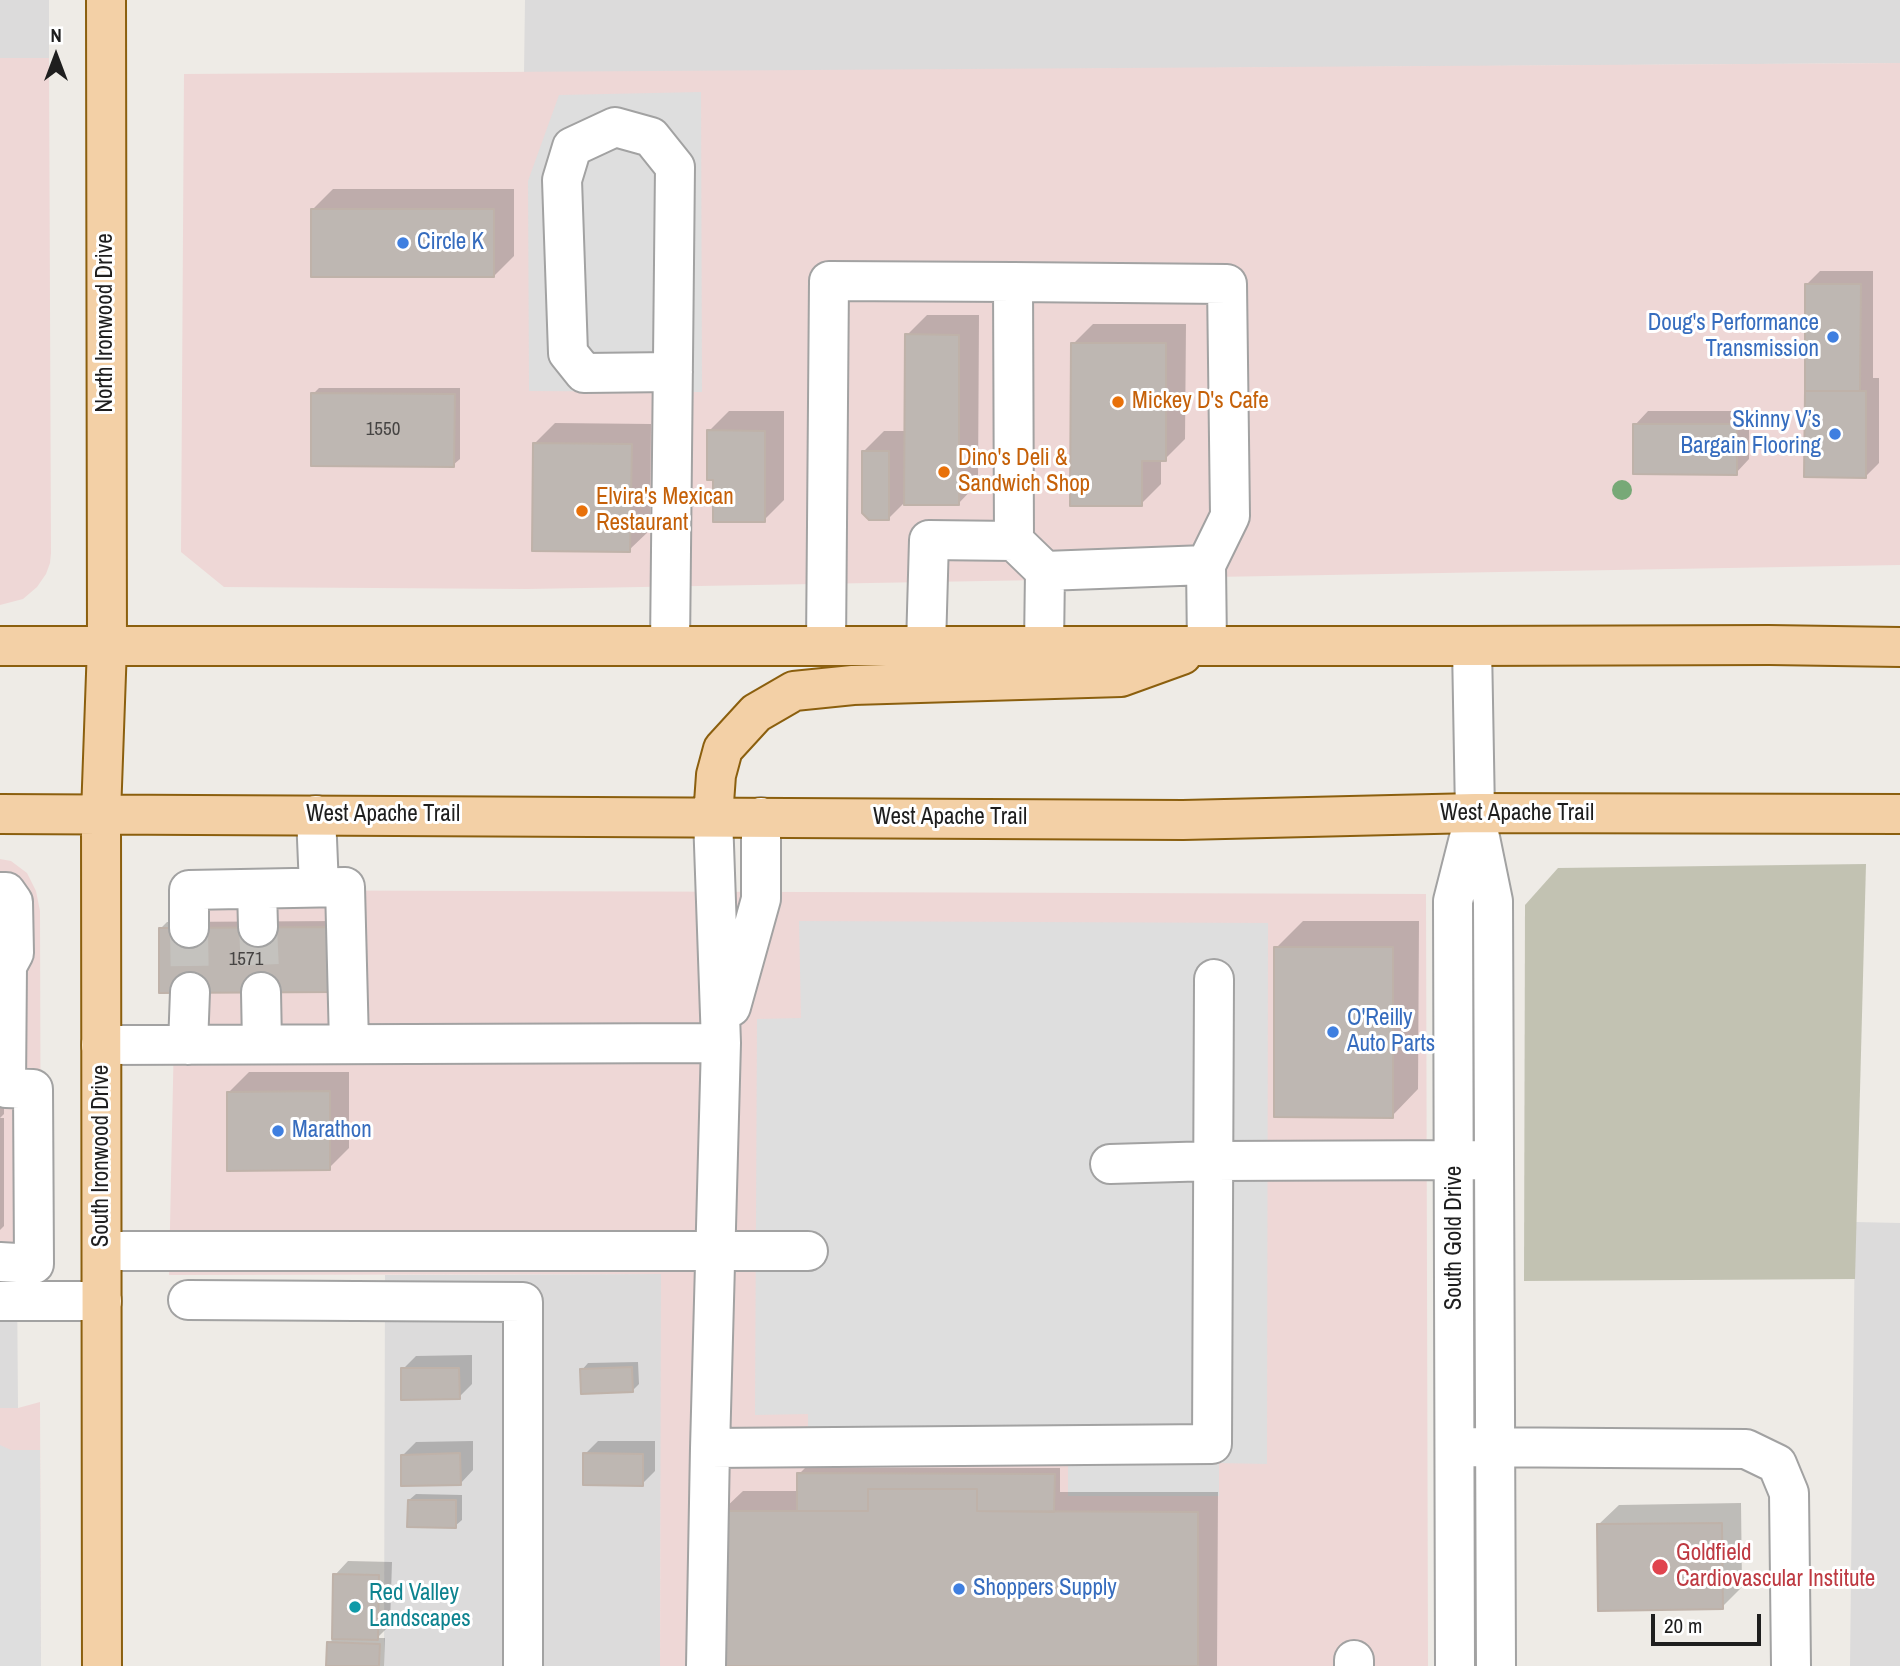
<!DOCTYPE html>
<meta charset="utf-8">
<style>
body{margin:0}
#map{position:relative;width:1900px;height:1666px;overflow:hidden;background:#eeebe6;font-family:"Archivo Narrow",sans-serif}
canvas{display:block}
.north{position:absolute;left:21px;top:21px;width:70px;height:70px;-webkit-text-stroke:5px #fff;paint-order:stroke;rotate:0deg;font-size:19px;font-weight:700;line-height:28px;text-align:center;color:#1e1e1e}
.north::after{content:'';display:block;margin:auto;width:24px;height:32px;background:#1e1e1e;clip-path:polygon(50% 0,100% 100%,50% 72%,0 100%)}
.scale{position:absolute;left:1651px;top:1614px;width:110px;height:32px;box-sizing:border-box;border:4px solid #1e1e1e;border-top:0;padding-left:9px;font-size:21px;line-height:24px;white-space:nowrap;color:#1e1e1e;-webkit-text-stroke:5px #fff;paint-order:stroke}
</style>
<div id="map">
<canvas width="1900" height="1666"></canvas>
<div class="north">N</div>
<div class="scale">20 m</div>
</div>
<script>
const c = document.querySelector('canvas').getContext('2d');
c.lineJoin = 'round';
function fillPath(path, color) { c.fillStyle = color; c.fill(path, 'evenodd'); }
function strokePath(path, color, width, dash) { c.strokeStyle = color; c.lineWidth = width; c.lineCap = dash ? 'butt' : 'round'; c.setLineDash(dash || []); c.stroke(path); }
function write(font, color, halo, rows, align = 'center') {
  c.font = font + ' "Archivo Narrow",sans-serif'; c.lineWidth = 6; c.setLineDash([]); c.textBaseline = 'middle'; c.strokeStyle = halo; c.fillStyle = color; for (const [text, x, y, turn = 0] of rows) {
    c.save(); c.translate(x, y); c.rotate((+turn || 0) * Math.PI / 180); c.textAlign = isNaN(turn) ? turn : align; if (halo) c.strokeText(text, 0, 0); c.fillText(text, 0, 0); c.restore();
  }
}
fillPath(new Path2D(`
 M 0,0 L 49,0 L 49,58 L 0,58 Z
 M 525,0 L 1900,0 L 1900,63 L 524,73 Z
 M 1855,1222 L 1900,1223 L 1900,1666 L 1850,1666 Z
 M 662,1274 L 660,1666 L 384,1666 L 385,1275 Z
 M 0,1277 L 17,1277 L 18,1408 L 0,1408 Z`), '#dcdbdb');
fillPath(new Path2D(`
 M 0,58 L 49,58 L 51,553 L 50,563 L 46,574 L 37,587 L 23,599 L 0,605 Z
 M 1900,63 L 1900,565 L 527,589 L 224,587 L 181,552 L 184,74 Z
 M 0,859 L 11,861 L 27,873 L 36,891 L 40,911 L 41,1276 L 0,1277 Z
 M 177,890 L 1426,894 L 1428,1666 L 660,1666 L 661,1274 L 169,1275 Z
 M 40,1402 L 41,1666 L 0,1666 L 0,1408 L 18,1408 Z`), '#eed7d6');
fillPath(new Path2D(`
 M 1866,864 L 1855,1279 L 1524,1281 L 1525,905 L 1558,868 Z`), '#c2c2b2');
fillPath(new Path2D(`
 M 701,92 L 702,392 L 529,391 L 528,181 L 559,95 Z
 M 799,921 L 1268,923 L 1267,1464 L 1219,1463 L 1219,1496 L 1068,1496 L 1068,1446 L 808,1447 L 808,1414 L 755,1415 L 757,1019 L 801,1018 Z
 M 0,1445 L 11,1450 L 40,1450 L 41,1666 L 0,1666 Z`), '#dedede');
fillPath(new Path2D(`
 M 333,189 L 514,189 L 514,256 L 494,276 L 313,209 Z
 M 1820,271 L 1873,271 L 1873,378 L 1879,378 L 1879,463 L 1866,476 L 1807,284 Z
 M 927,315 L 979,315 L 978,483 L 958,504 L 906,501 L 889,518 L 864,451 L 884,431 L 906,431 L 907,335 Z
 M 1093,324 L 1186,324 L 1185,439 L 1165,459 L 1161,459 L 1161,484 L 1141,504 L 1073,344 Z
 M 319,388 L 460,388 L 460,459 L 453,465 L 313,394 Z
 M 729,411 L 784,411 L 784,500 L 764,520 L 715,478 L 709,431 Z
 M 1648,411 L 1749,411 L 1749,459 L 1736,473 L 1635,425 Z
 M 555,423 L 651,424 L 650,530 L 629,550 L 535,443 Z
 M 340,921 L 340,984 L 160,929 L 167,922 Z
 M 1303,921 L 1419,921 L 1418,1089 L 1392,1116 L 1276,948 Z
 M 249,1072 L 349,1072 L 349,1148 L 329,1168 L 228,1093 Z
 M 0,1085 L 4,1085 L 4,1114 L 0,1118 Z
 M 0,1118 L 4,1118 L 4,1226 L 0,1230 Z
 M 472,1355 L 472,1384 L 459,1397 L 403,1369 L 416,1356 Z
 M 638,1362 L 639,1384 L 633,1390 L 582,1370 L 588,1363 Z
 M 473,1441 L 473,1470 L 460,1484 L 403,1455 L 416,1442 Z
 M 598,1441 L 655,1441 L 655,1471 L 642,1484 L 585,1454 Z
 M 805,1468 L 1060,1468 L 1060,1492 L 1218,1492 L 1217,1666 L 722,1666 L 722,1511 L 743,1491 L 799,1491 L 799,1474 Z
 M 416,1494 L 462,1495 L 462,1520 L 455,1526 L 409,1500 Z
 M 1741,1503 L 1742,1587 L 1722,1607 L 1598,1525 L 1619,1505 Z
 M 348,1561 L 392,1562 L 390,1625 L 377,1638 L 385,1638 L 384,1666 L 328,1666 L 329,1643 L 333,1639 L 335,1575 Z`), '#0003');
const building = new Path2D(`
 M 311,209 L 494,209 L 494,277 L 311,277 Z
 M 1805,284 L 1861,284 L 1860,391 L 1805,391 Z
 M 905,334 L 959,335 L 959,505 L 904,505 Z
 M 1071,343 L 1166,343 L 1166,461 L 1142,461 L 1142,506 L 1070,506 Z
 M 1805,391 L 1866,391 L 1866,478 L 1804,477 Z
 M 311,393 L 455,394 L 454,467 L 311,466 Z
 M 1633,424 L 1737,424 L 1737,475 L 1633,474 Z
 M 707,430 L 765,431 L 765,522 L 713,522 L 713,480 L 707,480 Z
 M 533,443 L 632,444 L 630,552 L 532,551 Z
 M 862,451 L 889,451 L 889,520 L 869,520 L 862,513 Z
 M 334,927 L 334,992 L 159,993 L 159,928 Z
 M 1274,947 L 1393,947 L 1393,1118 L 1274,1117 Z
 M 330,1091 L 330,1170 L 227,1171 L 227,1092 Z
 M 632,1367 L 633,1392 L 581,1394 L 580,1369 Z
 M 401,1368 L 459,1368 L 460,1399 L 401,1400 Z
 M 460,1453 L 461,1485 L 401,1486 L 401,1455 Z
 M 583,1453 L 643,1454 L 643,1486 L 583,1485 Z
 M 797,1473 L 1055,1474 L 1054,1512 L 977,1511 L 977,1489 L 868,1489 L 868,1511 L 797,1511 Z
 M 868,1489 L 977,1489 L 977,1511 L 1198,1512 L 1198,1666 L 720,1666 L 721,1511 L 868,1511 Z
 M 408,1500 L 456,1500 L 456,1528 L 407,1527 Z
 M 1722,1523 L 1723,1609 L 1598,1611 L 1597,1524 Z
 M 333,1574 L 379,1575 L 378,1640 L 332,1639 Z
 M 327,1642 L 380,1644 L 379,1666 L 326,1666 Z`);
fillPath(building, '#beb7b2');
strokePath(building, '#bfb2a9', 2);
strokePath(new Path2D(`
 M 258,927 L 261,992
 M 189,928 L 190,992`), '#c4c2be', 38, [38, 19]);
const minor = new Path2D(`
 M 1045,571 L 1206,565
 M 670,646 L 675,167 L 651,137 L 615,127 L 572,147 L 562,180 L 568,353 L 584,373 L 673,372
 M 826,646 L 829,281 L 1013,282
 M 926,646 L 929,540 L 1014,541
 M 1044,646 L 1045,571 L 1014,541 L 1013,282 L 1227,284 L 1230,516 L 1206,565 L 1207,646
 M 1472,646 L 1475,813 L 1493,901 L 1496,1666
 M 316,815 L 319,887
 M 713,817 L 721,1043 L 710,1448 L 1212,1444 L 1214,979
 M 257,889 L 258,927
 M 0,892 L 6,892 L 13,902 L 14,953 L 7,966 L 6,1088 L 33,1089 L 34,1264 L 0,1262
 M 189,928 L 189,890 L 345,887 L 349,1043
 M 261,992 L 262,1044
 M 731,1007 L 761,899 L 761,817
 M 101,1045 L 721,1043
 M 188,1045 L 190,992
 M 1110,1164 L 1213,1161 L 1479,1160
 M 102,1251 L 808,1251
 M 188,1300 L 523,1302 L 523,1666
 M 0,1301 L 102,1301
 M 1471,1447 L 1746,1449 L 1777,1464 L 1789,1493 L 1791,1666
 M 1354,1660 L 1354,1666
 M 706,1666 L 710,1448
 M 1455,1666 L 1453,901 L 1473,822`);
const major = new Path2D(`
 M 0,646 L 1472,646 L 1769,645 L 1900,647
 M 0,814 L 1183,820 L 1475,813 L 1900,814
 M 713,817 L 716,775 L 723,749 L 756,713 L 794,691 L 853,685 L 1121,677 L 1182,655
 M 102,1666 L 101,814 L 107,646 L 106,0`);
strokePath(minor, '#a2a2a2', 42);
strokePath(major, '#8b5f0e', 42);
strokePath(minor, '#fff', 38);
strokePath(major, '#f3d0a6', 38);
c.fillStyle = '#77a977';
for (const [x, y] of [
 [1622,490]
]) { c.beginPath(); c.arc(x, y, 10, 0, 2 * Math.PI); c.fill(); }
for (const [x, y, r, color] of [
 [403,243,7,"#3f7fe0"],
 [1833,337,7,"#3f7fe0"],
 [1118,402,7,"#e8710a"],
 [1835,434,7,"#3f7fe0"],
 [944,472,7,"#e8710a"],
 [582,511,7,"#e8710a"],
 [1333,1032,7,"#3f7fe0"],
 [278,1131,7,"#3f7fe0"],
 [1660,1567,9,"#e0444e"],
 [959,1589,7,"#3f7fe0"],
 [355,1607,7,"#0f9aa8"]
]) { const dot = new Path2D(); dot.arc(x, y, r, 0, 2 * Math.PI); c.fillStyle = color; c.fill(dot); strokePath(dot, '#fff', 2.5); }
write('19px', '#464443', null, [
 ["1550",383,430],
 ["1571",246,960]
]);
write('23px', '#366cbe', '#fff', [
 ["Circle K",417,243],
 ["Doug's Performance",1819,324,"right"],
 ["Transmission",1819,350,"right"],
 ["Skinny V’s",1821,421,"right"],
 ["Bargain Flooring",1821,447,"right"],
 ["O'Reilly",1347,1019],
 ["Auto Parts",1347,1045],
 ["Marathon",292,1131],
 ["Shoppers Supply",973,1589]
], 'left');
write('23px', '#1e1e1e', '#fff', [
 ["North Ironwood Drive",106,323,-90],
 ["West Apache Trail",1517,814],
 ["West Apache Trail",383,815],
 ["West Apache Trail",950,818],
 ["South Ironwood Drive",102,1156,-90],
 ["South Gold Drive",1455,1238,-90]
]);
write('23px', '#c56008', '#fff', [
 ["Mickey D's Cafe",1132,402],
 ["Dino's Deli &",958,459],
 ["Sandwich Shop",958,485],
 ["Elvira's Mexican",596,498],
 ["Restaurant",596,524]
], 'left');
write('23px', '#be3a42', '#fff', [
 ["Goldfield",1676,1554],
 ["Cardiovascular Institute",1676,1580]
], 'left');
write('23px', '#0d838f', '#fff', [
 ["Red Valley",369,1594],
 ["Landscapes",369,1620]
], 'left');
</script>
